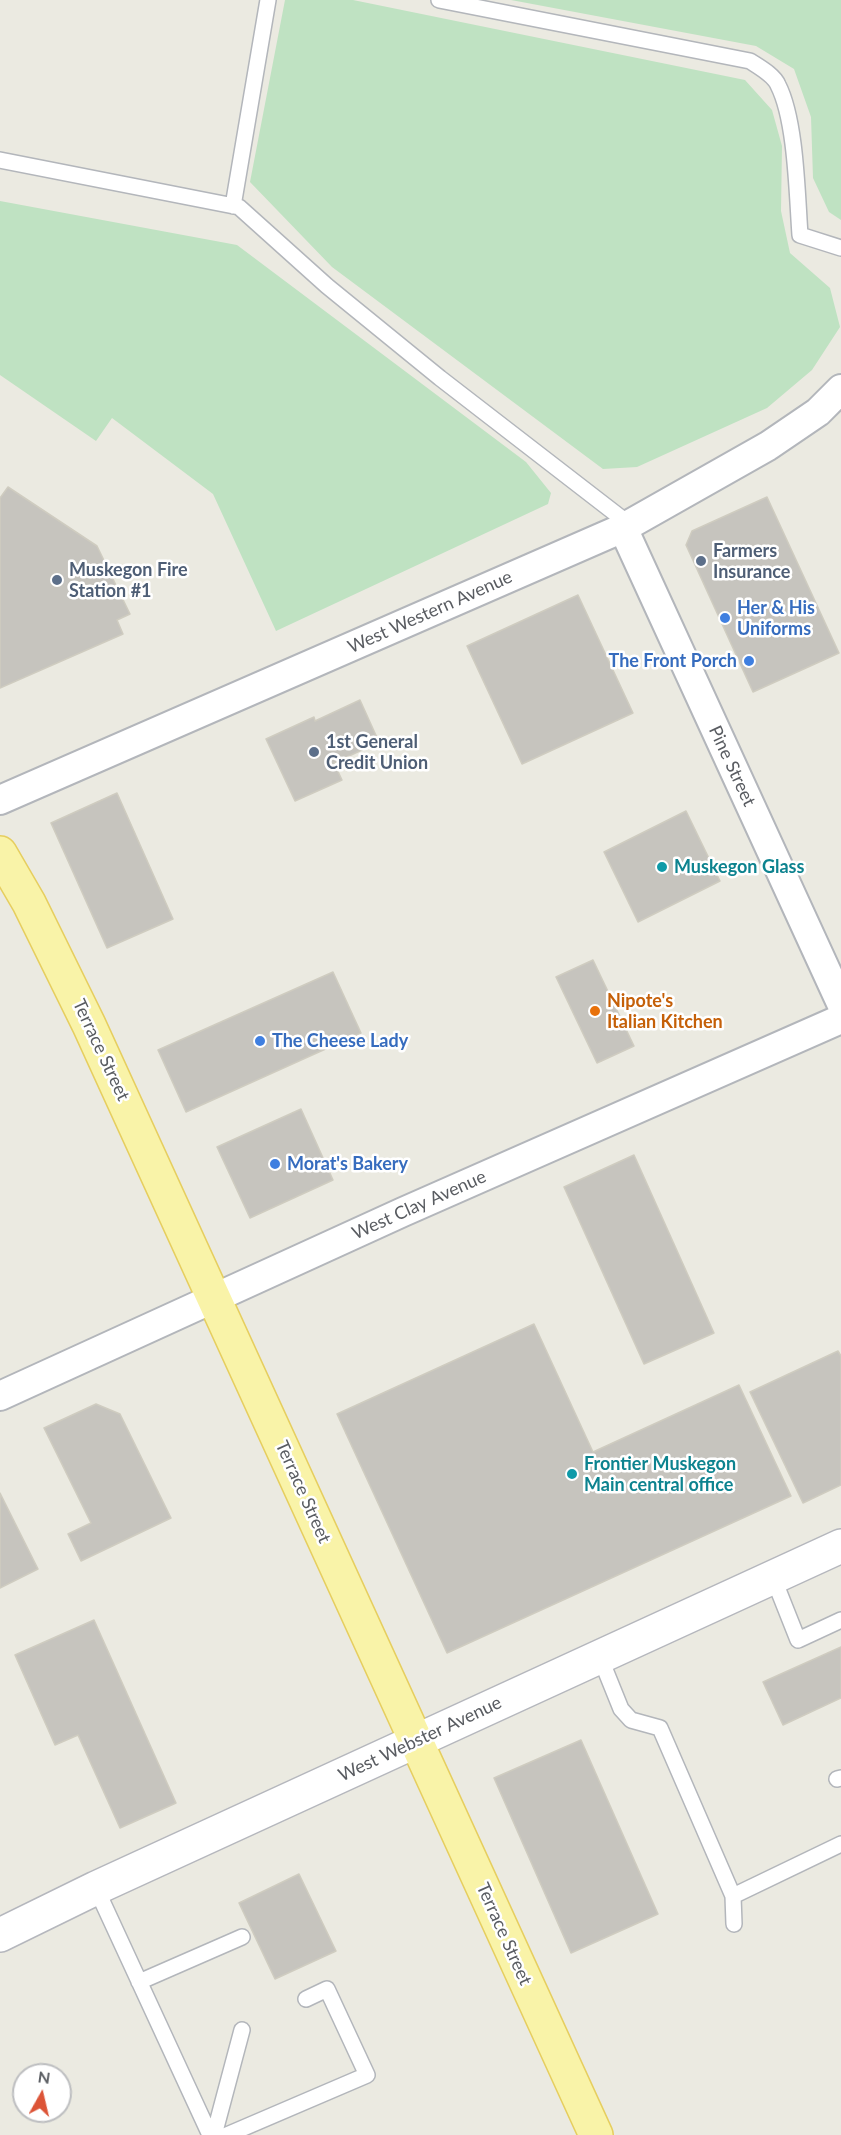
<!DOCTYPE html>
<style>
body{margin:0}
#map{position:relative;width:841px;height:2135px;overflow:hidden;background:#ebeae1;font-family:Lato,sans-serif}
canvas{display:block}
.north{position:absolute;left:12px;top:2063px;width:60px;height:60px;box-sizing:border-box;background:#fff;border:2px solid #bdbec0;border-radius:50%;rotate:8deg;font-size:16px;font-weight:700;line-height:24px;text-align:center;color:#595c61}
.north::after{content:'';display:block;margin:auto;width:21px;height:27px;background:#dc5437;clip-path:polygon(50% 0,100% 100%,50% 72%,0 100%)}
</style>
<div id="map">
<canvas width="841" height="2135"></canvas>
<div class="north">N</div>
</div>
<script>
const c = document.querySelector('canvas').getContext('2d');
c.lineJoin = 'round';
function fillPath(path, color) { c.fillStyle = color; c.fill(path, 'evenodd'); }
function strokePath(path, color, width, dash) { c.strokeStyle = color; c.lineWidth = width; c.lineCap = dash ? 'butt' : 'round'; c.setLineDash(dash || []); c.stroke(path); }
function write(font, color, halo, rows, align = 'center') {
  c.font = font + ' Lato,sans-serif'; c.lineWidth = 5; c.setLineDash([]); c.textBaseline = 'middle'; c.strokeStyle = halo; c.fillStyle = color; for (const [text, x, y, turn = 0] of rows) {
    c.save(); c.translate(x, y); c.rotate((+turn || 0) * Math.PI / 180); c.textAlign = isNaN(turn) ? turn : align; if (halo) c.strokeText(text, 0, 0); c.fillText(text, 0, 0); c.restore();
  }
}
fillPath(new Path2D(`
 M 285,0 L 353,0 L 745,80 L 772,110 L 782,146 L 781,211 L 790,253 L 830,288 L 840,327 L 812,370 L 767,408 L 637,467 L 603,469 L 332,267 L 250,182 Z
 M 511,0 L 841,0 L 841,220 L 829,212 L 813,178 L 811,117 L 794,69 L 756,46 Z
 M 0,201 L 237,245 L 526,462 L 551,493 L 548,504 L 276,631 L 213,494 L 112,418 L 96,441 L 0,375 Z`), '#bfe2c2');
const building = new Path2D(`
 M 8,487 L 97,546 L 130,614 L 117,620 L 123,634 L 0,688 L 0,498 Z
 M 767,497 L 839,653 L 753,692 L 686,545 L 692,531 Z
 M 578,595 L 633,713 L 522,764 L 467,646 Z
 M 360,700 L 379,742 L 334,763 L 342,780 L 295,801 L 266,739 L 314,717 L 315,721 Z
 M 117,793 L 173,919 L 107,948 L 51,823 Z
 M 686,811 L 720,881 L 638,922 L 604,852 Z
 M 593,960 L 634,1046 L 597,1063 L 556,977 Z
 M 333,972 L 361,1033 L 186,1112 L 158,1050 Z
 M 301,1109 L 333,1180 L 250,1218 L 217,1147 Z
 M 634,1155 L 714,1333 L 644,1364 L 564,1187 Z
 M 534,1324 L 593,1452 L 739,1385 L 791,1496 L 447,1653 L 337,1414 Z
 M 838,1351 L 841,1356 L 841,1485 L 803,1503 L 750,1392 Z
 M 96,1404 L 120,1414 L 171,1518 L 81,1561 L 68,1534 L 91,1523 L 44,1428 Z
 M 0,1493 L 38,1569 L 0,1588 Z
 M 94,1620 L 176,1803 L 120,1828 L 78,1735 L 55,1745 L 15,1655 Z
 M 841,1647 L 841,1698 L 783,1725 L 763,1682 Z
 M 581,1740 L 658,1914 L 571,1953 L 494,1778 Z
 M 299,1874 L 336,1951 L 275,1979 L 239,1903 Z`);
fillPath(building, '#c6c4be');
strokePath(building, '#cfccc0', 1.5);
const lane = new Path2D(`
 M 439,0 L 750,61 C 759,67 774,75 778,85 C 796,120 797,194 800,235 L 841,248
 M 0,160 L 239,207 L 327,286 L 440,378 L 629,524
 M 233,206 L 268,0
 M 773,1577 L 798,1640 L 841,1620
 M 600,1657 L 621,1709 L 631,1720 L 660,1728 L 733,1896 L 734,1924
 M 837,1779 L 841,1778
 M 96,1888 L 210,2135
 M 733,1896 L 841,1844
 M 139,1982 L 242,1937
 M 214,2135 L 242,2030
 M 227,2135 L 367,2075 L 327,1989 L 306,1999`);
const street = new Path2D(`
 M 623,528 L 841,1003
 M 0,800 L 623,528 L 768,446 L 818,412 L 841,389
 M 0,1396 L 403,1212 L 841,1019`);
const secondary = new Path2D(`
 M 0,1935 L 96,1888 L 841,1546`);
const primary = new Path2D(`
 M 0,853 L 29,903 L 89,1025 L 596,2135`);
strokePath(lane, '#b3b6bb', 18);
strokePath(street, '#b3b6bb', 32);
strokePath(secondary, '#b5b7bd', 36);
strokePath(primary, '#e6ce5f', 36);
strokePath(lane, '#fff', 15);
strokePath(street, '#fff', 28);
strokePath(secondary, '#fff', 33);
strokePath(primary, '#f9f3a8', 33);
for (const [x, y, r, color] of [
 [701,561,6,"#5c6f8a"],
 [57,580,6,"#5c6f8a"],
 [725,618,6,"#3f7fe0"],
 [749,661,6,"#3f7fe0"],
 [314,752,6,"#5c6f8a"],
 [662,867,6,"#0f9aa8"],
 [595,1011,6,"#e8710a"],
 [260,1041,6,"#3f7fe0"],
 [275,1164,6,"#3f7fe0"],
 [572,1474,6,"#0f9aa8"]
]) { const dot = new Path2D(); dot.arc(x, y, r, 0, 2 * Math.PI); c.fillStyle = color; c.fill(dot); strokePath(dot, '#fff', 2); }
write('bold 18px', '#4e5e75', '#fff', [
 ["Farmers",713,551],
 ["Insurance",713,572],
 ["Muskegon Fire",69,570],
 ["Station #1",69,591],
 ["1st General",326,742],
 ["Credit Union",326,763]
], 'left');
write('bold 18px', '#366cbe', '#fff', [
 ["Her & His",737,608],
 ["Uniforms",737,629],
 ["The Front Porch",737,661,"right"],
 ["The Cheese Lady",272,1041],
 ["Morat's Bakery",287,1164]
], 'left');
write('18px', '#595c61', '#fff', [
 ["West Western Avenue",430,612,-24],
 ["Pine Street",732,766,65],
 ["Terrace Street",101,1050,65],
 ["West Clay Avenue",419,1205,-24],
 ["Terrace Street",303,1492,66],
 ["West Webster Avenue",420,1739,-25],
 ["Terrace Street",504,1934,66]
]);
write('bold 18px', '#0d838f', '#fff', [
 ["Muskegon Glass",674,867],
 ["Frontier Muskegon",584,1464],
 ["Main central office",584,1485]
], 'left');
write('bold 18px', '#c56008', '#fff', [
 ["Nipote's",607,1001],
 ["Italian Kitchen",607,1022]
], 'left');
</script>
